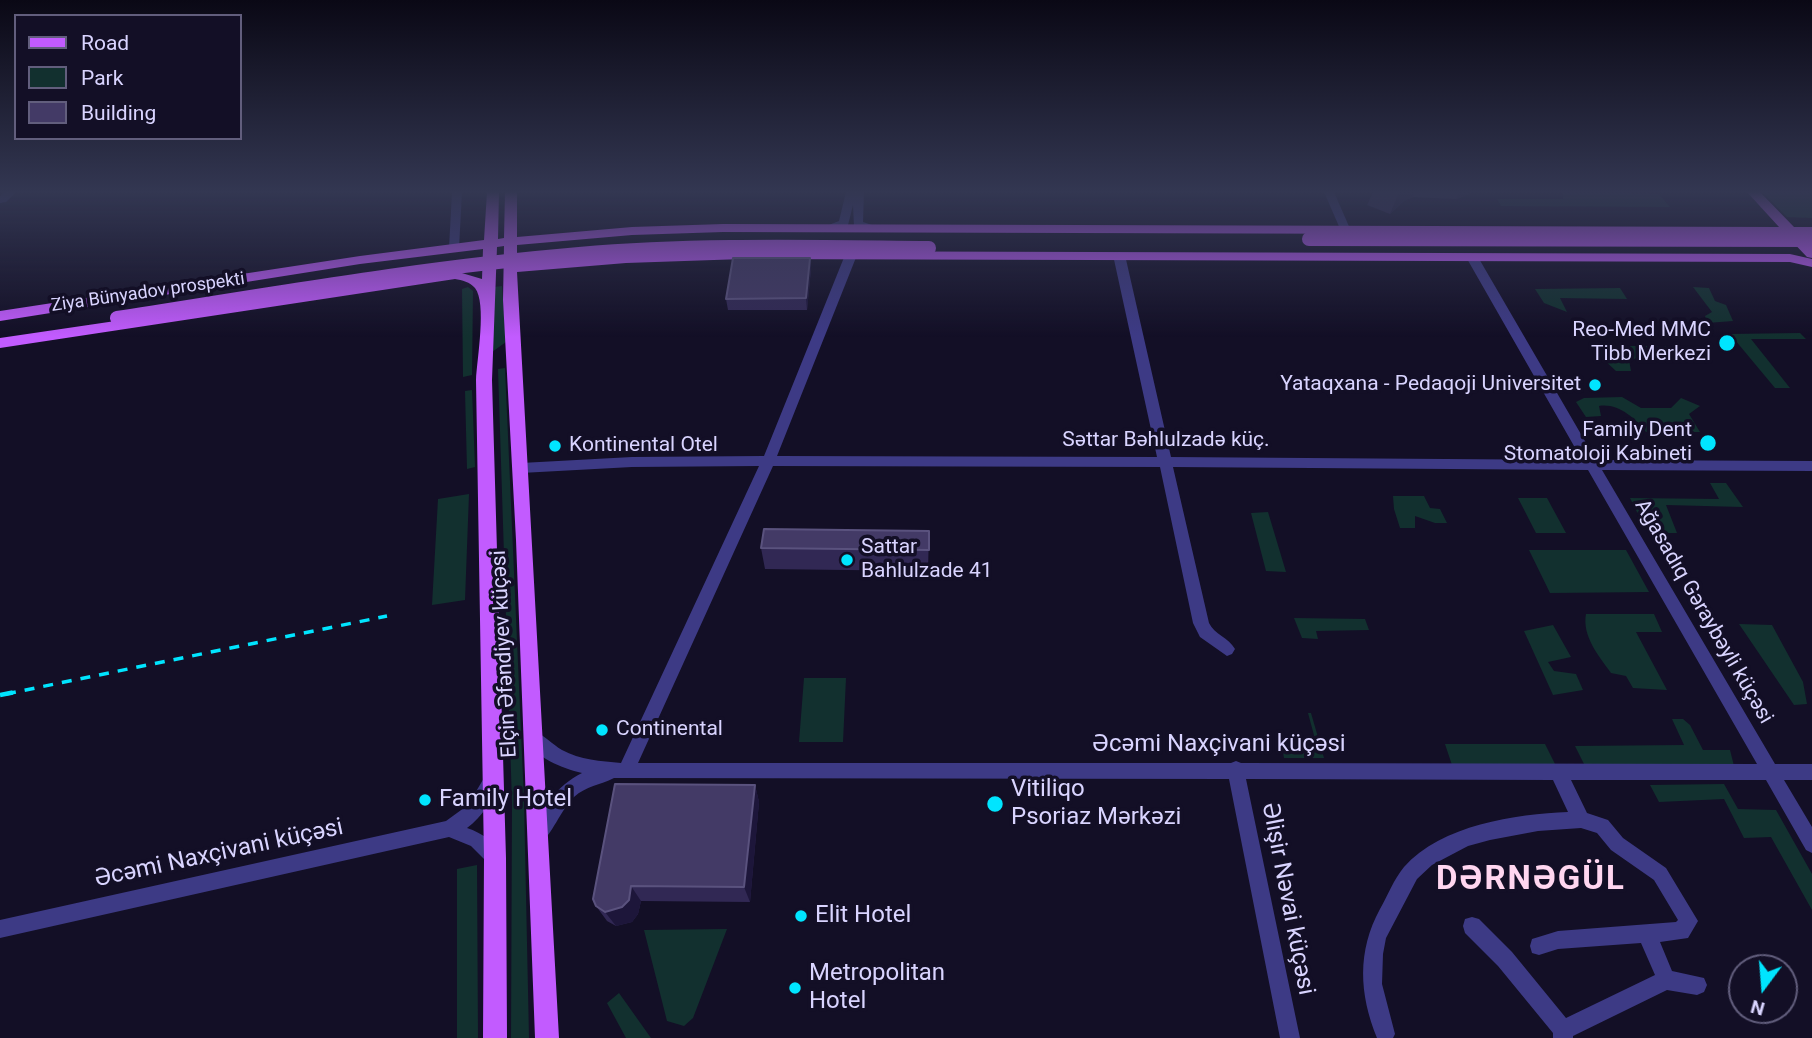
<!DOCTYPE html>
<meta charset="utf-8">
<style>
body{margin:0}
#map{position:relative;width:1812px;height:1038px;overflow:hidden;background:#130f26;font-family:Roboto,sans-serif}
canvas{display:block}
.legend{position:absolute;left:14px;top:14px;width:228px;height:126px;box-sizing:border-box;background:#130f26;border:2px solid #625e7d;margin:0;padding:9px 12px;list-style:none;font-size:21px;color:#d9d4ff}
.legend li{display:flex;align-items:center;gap:14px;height:35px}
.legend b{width:35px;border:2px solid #625e7d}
.north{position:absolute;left:1728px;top:954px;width:70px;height:70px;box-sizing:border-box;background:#130f26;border:2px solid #625e7d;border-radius:50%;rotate:196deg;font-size:19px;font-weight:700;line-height:28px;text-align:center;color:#d9d4ff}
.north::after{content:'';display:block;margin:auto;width:24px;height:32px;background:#00e5ff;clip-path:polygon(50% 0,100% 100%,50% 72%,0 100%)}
</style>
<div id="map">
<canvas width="1812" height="1038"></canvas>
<ul class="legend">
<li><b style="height:9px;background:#c25bff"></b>Road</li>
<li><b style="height:19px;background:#12302f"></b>Park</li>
<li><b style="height:19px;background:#433a66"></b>Building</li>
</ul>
<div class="north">N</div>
</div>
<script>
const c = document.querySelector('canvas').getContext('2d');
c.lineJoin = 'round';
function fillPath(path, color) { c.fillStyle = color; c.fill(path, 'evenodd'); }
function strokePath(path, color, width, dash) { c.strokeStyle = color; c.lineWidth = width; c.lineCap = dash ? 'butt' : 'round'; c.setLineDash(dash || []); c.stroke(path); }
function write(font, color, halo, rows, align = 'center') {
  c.font = font + ' Roboto,sans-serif'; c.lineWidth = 7; c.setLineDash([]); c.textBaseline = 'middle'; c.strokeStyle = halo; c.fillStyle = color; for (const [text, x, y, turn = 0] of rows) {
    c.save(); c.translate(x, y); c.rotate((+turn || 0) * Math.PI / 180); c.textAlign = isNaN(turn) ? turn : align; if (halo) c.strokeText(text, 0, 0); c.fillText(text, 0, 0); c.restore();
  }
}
fillPath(new Path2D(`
 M 1563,192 L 1659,194 L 1670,207 L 1501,206 L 1497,199 L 1563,199 Z
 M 1762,192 L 1812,192 L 1812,218 L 1787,217 Z
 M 502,286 L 506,342 L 492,352 L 494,287 Z
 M 468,287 L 473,291 L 472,375 L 463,377 L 462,289 Z
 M 1693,287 L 1709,288 L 1715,301 L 1726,305 L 1733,321 L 1707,323 L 1705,316 L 1712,312 Z
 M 1620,288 L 1627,299 L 1560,298 L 1567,312 L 1544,303 L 1535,289 Z
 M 1800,333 L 1806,339 L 1751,339 L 1790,388 L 1775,388 L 1730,334 Z
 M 1589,346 L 1682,346 L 1690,357 L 1641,357 L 1629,360 L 1631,371 L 1616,371 Z
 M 505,368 L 524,800 L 529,1038 L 511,1038 L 512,803 L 498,369 Z
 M 472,390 L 475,467 L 467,469 L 465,391 Z
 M 1622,397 L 1641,408 L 1671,408 L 1681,398 L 1700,406 L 1689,414 L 1700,432 L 1646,432 C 1635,418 1618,403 1599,406 L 1601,416 L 1586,417 L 1576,402 L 1584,398 Z
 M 1710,483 L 1726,483 L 1743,507 L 1666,505 L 1677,533 L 1655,533 L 1646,530 L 1630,498 L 1719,499 Z
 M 469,494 L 465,600 L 432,605 L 438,499 Z
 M 1393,496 L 1424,496 L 1430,508 L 1440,509 L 1447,523 L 1435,523 L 1415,516 L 1415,528 L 1400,528 L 1394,509 Z
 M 1518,498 L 1547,498 L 1566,533 L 1536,533 Z
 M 1268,512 L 1286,572 L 1266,571 L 1251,513 Z
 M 1529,550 L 1626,550 L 1649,592 L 1550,593 Z
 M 1586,614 L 1654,614 L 1662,632 L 1636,632 L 1667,690 L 1633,688 L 1626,676 L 1611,673 C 1598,655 1582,636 1586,614 Z
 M 1294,618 L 1365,619 L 1369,630 L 1316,631 L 1318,639 L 1302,638 Z
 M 1739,624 L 1772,625 L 1803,682 L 1807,704 L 1794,705 Z
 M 1553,625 L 1571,657 L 1548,662 L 1554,671 L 1576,674 L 1583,690 L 1553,695 L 1524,631 Z
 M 804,678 L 846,678 L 843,742 L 799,742 Z
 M 1308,713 L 1311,713 L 1324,758 L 1284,758 L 1281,739 L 1315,739 Z
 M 1672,719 L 1683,719 L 1690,725 L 1703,750 L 1730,750 L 1734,766 L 1585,766 L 1575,746 L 1684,745 Z
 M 1445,744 L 1545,744 L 1555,764 L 1452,765 Z
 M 1724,784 L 1738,809 L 1776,810 L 1812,874 L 1812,910 L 1771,837 L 1744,838 L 1724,799 L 1659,802 L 1650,785 Z
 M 477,865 L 478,1038 L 457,1038 L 457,869 Z
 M 727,929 L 693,1018 L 684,1026 L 667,1021 L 644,930 Z
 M 619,993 L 651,1038 L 626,1038 L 607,1003 Z`), '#12302f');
fillPath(new Path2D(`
 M 5,192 L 16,192 L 6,202 L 0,203 L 0,196 Z
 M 452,192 L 462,192 L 459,248 L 454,251 L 449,248 Z
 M 846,192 L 864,192 L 863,222 L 875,226 L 875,230 L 854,226 L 853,205 L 848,225 L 830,231 L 826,230 L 826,226 L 839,221 Z
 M 1324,192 L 1334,192 L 1351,231 L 1350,233 L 1342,233 L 1341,231 Z
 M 851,252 L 857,255 L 777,456 L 1157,457 L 1113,255 L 1119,252 L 1125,255 L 1171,457 L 1582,460 L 1466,257 L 1472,254 L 1478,257 L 1596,460 L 1812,461 L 1812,471 L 1602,470 L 1775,764 L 1812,764 L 1812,780 L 1784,780 L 1812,827 L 1812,853 L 1806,850 L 1766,780 L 1571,780 L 1587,813 L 1608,820 L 1623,838 L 1666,868 L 1698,921 L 1688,938 L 1660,942 L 1672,971 L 1704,978 L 1707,985 L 1704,992 L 1697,995 L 1667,990 L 1573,1036 L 1573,1038 L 1553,1038 L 1553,1033 L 1498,966 L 1465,933 L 1463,926 L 1465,919 L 1472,917 L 1479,919 L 1512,952 L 1566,1018 L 1655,975 L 1641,943 L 1558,949 L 1539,955 L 1532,953 L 1530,946 L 1532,939 L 1558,931 L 1676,922 L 1678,920 L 1654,880 L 1611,850 L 1597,833 L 1581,828 L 1538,831 L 1490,840 L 1468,846 L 1432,865 L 1417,879 L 1386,938 L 1383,954 L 1382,984 L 1395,1034 L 1393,1038 L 1377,1038 C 1359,994 1357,951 1380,909 C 1388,895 1394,879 1404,867 C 1441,825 1516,814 1568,812 L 1553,780 L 1246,779 L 1300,1038 L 1280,1038 L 1229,779 L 614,778 C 600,785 586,786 574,797 C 562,808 550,838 541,842 L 535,839 L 532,833 C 543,807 556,786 582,773 C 562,768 535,758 526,739 L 528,734 L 534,731 C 544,735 552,744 562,750 C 580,760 601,761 621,763 L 759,466 L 632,467 L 521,473 L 514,468 L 521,463 L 632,457 L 764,456 L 845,255 ZM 773,466 L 1160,467 L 1193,623 L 1200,637 L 1227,656 L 1232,654 L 1235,649 C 1229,638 1214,634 1209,623 L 1173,467 L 1588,470 L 1757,764 L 1241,763 L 1236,761 L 1231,763 L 638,763 Z
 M 490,776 L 496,778 L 498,784 C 491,802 483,816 467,828 C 482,833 497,843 504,858 L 501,864 L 495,867 L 489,864 L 471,846 L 449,837 L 0,938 L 0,920 L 446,821 L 468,805 L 484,778 Z`), '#3d3a85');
fillPath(new Path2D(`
 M 487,192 L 499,192 L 498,239 L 504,238 L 505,192 L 517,192 L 517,237 L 632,227 L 723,224 L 1779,227 L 1747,192 L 1760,192 L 1794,227 L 1812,227 L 1812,235 L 1801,235 L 1812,246 L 1812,258 L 1807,257 L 1786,235 L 723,232 L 632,235 L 517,245 L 517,263 L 626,255 L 743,251 L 1790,254 L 1812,259 L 1812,267 L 1790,262 L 743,259 L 626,263 L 517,272 L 559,1038 L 535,1038 L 516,540 L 503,300 L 504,246 L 497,247 L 492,380 L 506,858 L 507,1038 L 483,1038 L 484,858 L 476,380 C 477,359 487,303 475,288 C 470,282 462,280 455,279 L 0,348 L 0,338 L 455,271 L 482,279 L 483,249 L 360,264 L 0,321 L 0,311 L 360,256 L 484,240 Z`), '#c25bff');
strokePath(new Path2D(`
 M 6,694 L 387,616`), '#00e5ff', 3.5, [10, 9]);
strokePath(new Path2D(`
 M 0,695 L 15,692`), '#00e5ff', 4.5, [13, 11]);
strokePath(new Path2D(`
 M 1309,239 L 1812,240
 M 117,318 C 271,294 424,267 579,254 C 696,244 812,247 929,248`), '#c25bff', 14);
fillPath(new Path2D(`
 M 1373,192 L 1469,192 L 1468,195 L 1456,199 L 1413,197 L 1404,201 L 1390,214 L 1367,205 Z
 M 810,258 L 811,269 L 807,310 L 728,310 L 726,299 Z
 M 929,531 L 928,571 L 765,569 L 761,548 Z
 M 755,785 L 759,802 L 750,902 L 641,901 L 638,914 L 632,922 L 616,926 L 607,921 L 596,906 Z`), '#312854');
fillPath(new Path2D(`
 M 1399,192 L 1415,192 L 1413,197 L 1404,201 L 1390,214 Z
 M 1459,192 L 1469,192 L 1468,195 L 1456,199 Z
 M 810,258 L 811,269 L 807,310 L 806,298 Z
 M 755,785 L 759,802 L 750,902 L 744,887 Z
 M 631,886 L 641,901 L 638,914 L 632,922 L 616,926 L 605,912 Z`), '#1d163a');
const building = new Path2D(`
 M 733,258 L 810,258 L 806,298 L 726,299 Z
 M 764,529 L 929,531 L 929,550 L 761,548 Z
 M 615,784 L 755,785 L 744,887 L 631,886 L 629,900 L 622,907 L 605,912 L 596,906 L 593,899 Z`);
fillPath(building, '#433a66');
strokePath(building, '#5a527e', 2);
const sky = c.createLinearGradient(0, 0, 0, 337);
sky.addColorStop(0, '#0a0815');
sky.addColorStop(0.57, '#333752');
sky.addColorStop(1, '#33375200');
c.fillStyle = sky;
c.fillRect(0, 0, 1812, 337);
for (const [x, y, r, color] of [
 [1727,343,9,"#00e5ff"],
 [1595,385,7,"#00e5ff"],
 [1708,443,9,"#00e5ff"],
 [555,446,7,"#00e5ff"],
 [847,560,7,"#00e5ff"],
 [602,730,7,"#00e5ff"],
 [425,800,7,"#00e5ff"],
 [995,804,9,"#00e5ff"],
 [801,916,7,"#00e5ff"],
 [795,988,7,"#00e5ff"]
]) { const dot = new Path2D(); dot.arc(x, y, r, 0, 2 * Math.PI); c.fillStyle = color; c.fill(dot); strokePath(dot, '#130f26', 2.5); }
write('18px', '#d9d4ff', '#130f26', [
 ["Ziya Bünyadov prospekti",148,293,-8]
]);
write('21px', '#d9d4ff', '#130f26', [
 ["Reo-Med MMC",1711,331],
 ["Tibb Merkezi",1711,355],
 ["Yataqxana - Pedaqoji Universitet",1581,385],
 ["Family Dent",1692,431],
 ["Stomatoloji Kabineti",1692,455],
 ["Kontinental Otel",569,446,"left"],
 ["Sattar",861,548,"left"],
 ["Bahlulzade 41",861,572,"left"],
 ["Continental",616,730,"left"]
], 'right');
write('21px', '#d9d4ff', '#130f26', [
 ["Səttar Bəhlulzadə küç.",1166,441],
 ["Ağasadıq Gəraybəyli küçəsi",1703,612,60],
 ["Elçin Əfəndiyev küçəsi",505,654,-93]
]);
write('24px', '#d9d4ff', '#130f26', [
 ["Əcəmi Naxçivani küçəsi",1219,745],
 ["Əcəmi Naxçivani küçəsi",219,854,-12],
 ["Əlişir Nəvai küçəsi",1287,899,79]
]);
write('24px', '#d9d4ff', '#130f26', [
 ["Vitiliqo",1011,790],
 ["Psoriaz Mərkəzi",1011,818],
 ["Family Hotel",439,800],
 ["Elit Hotel",815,916],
 ["Metropolitan",809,974],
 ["Hotel",809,1002]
], 'left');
c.letterSpacing = '2px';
write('bold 33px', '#ffd6f0', '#130f26', [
 ["DƏRNƏGÜL",1531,881]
]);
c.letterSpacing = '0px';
</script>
